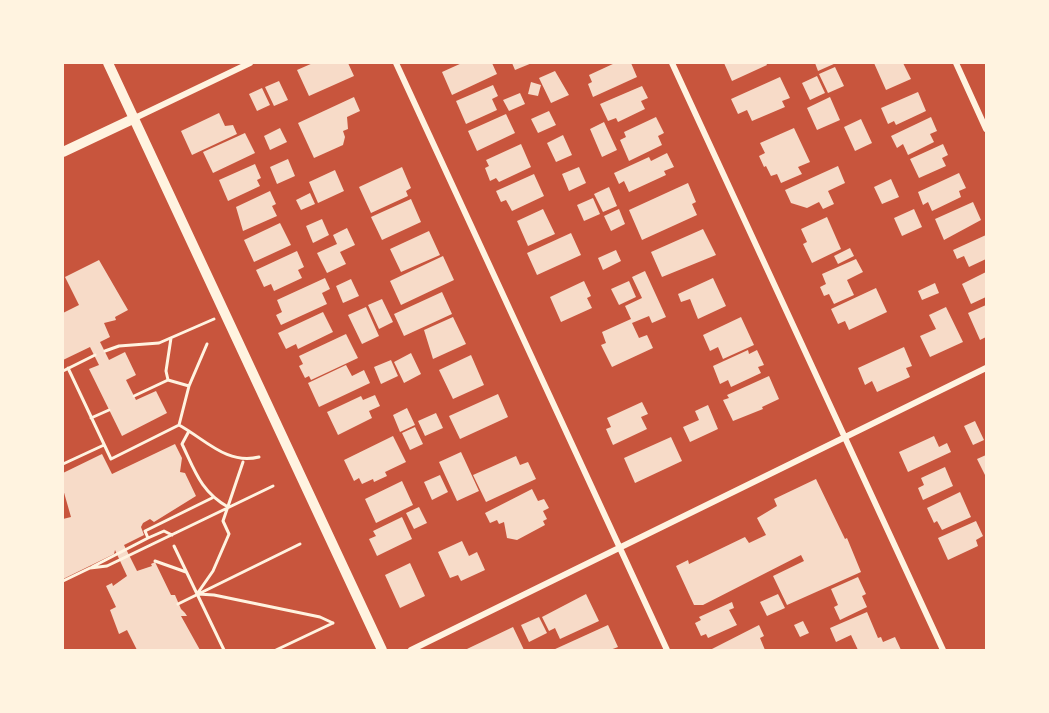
<!DOCTYPE html>
<style>
body{margin:0}
#map{position:relative;width:1049px;height:713px;overflow:hidden;background:#c8553d;font-family:Lato,sans-serif}
canvas{display:block}
.frame{position:absolute;inset:0;border:64px solid #fff3e0;pointer-events:none}
</style>
<div id="map">
<canvas width="1049" height="713"></canvas>
<div class="frame"></div>
</div>
<script>
const c = document.querySelector('canvas').getContext('2d');
c.lineJoin = 'round';
function fillPath(path, color) { c.fillStyle = color; c.fill(path, 'evenodd'); }
function strokePath(path, color, width, dash) { c.strokeStyle = color; c.lineWidth = width; c.lineCap = dash ? 'butt' : 'round'; c.setLineDash(dash || []); c.stroke(path); }
fillPath(new Path2D(`
 M 313,63 L 348,63 L 354,76 L 309,96 L 297,70 Z
 M 462,63 L 492,63 L 497,74 L 452,95 L 442,72 Z
 M 512,63 L 532,63 L 515,70 Z
 M 615,63 L 631,63 L 637,77 L 593,97 L 588,84 L 592,82 L 589,75 Z
 M 724,63 L 766,63 L 767,65 L 732,81 Z
 M 815,63 L 836,63 L 818,71 Z
 M 874,63 L 903,63 L 911,79 L 886,90 Z
 M 835,67 L 844,86 L 828,93 L 819,74 Z
 M 555,71 L 569,95 L 551,103 L 539,78 Z
 M 817,76 L 825,93 L 810,100 L 802,83 Z
 M 780,77 L 790,98 L 782,101 L 785,107 L 752,121 L 747,110 L 738,114 L 731,99 Z
 M 279,81 L 288,100 L 274,106 L 265,87 Z
 M 531,82 L 541,85 L 538,96 L 528,94 Z
 M 493,85 L 498,96 L 492,99 L 497,110 L 466,124 L 456,101 Z
 M 642,86 L 648,98 L 641,101 L 645,109 L 618,122 L 616,118 L 608,121 L 600,104 Z
 M 262,88 L 270,105 L 257,111 L 249,94 Z
 M 918,92 L 926,111 L 896,125 L 894,121 L 888,124 L 881,108 Z
 M 520,93 L 525,104 L 509,111 L 503,100 Z
 M 354,97 L 360,111 L 347,117 L 348,129 L 343,131 L 345,137 L 343,145 L 314,158 L 298,123 Z
 M 830,97 L 840,120 L 817,130 L 807,108 Z
 M 549,111 L 556,125 L 538,133 L 531,119 Z
 M 219,113 L 225,126 L 233,125 L 237,134 L 192,155 L 181,131 Z
 M 506,114 L 515,133 L 477,151 L 468,131 Z
 M 656,117 L 664,133 L 658,136 L 662,145 L 629,161 L 620,140 L 626,137 L 624,132 Z
 M 931,117 L 937,131 L 930,134 L 934,142 L 908,155 L 903,144 L 897,148 L 891,136 Z
 M 861,119 L 872,143 L 855,151 L 844,127 Z
 M 604,122 L 617,150 L 602,157 L 590,129 Z
 M 280,128 L 287,142 L 270,150 L 264,136 Z
 M 794,128 L 810,162 L 798,167 L 802,174 L 781,183 L 777,174 L 771,176 L 766,166 L 764,167 L 759,156 L 765,153 L 760,143 Z
 M 245,133 L 255,153 L 213,173 L 203,152 Z
 M 563,135 L 572,155 L 556,162 L 547,143 Z
 M 521,144 L 531,167 L 499,182 L 496,178 L 490,181 L 485,168 L 489,166 L 486,160 Z
 M 943,144 L 948,155 L 942,158 L 946,166 L 919,178 L 910,159 Z
 M 667,153 L 674,167 L 664,171 L 666,175 L 629,192 L 624,181 L 619,184 L 614,173 L 649,157 L 651,161 Z
 M 288,159 L 295,176 L 277,184 L 270,167 Z
 M 255,164 L 261,178 L 257,180 L 260,186 L 228,201 L 219,180 Z
 M 838,166 L 845,183 L 828,191 L 834,204 L 823,209 L 819,202 L 807,208 L 791,203 L 785,190 Z
 M 402,167 L 411,188 L 406,191 L 408,196 L 371,213 L 359,187 Z
 M 579,167 L 586,183 L 569,191 L 562,174 Z
 M 335,170 L 344,191 L 318,203 L 309,182 Z
 M 959,173 L 966,188 L 959,191 L 961,197 L 932,211 L 928,202 L 923,205 L 918,192 Z
 M 534,174 L 544,196 L 512,211 L 506,200 L 501,202 L 496,191 Z
 M 891,179 L 899,197 L 882,204 L 874,187 Z
 M 688,183 L 696,202 L 692,204 L 697,215 L 642,240 L 629,210 Z
 M 609,187 L 617,206 L 603,212 L 594,194 Z
 M 270,191 L 276,204 L 272,206 L 277,216 L 243,231 L 236,207 Z
 M 310,193 L 315,204 L 301,210 L 296,200 Z
 M 593,198 L 600,214 L 584,221 L 577,205 Z
 M 411,199 L 421,222 L 382,240 L 371,217 Z
 M 973,202 L 981,220 L 944,240 L 935,219 Z
 M 543,209 L 555,234 L 528,246 L 517,221 Z
 M 619,209 L 625,224 L 611,231 L 604,216 Z
 M 914,209 L 922,227 L 902,236 L 894,218 Z
 M 827,217 L 841,249 L 812,263 L 803,244 L 807,242 L 801,229 Z
 M 322,219 L 329,235 L 313,243 L 306,226 Z
 M 280,223 L 291,245 L 254,262 L 244,240 Z
 M 347,228 L 355,245 L 340,252 L 346,264 L 327,273 L 317,253 L 337,244 L 333,235 Z
 M 703,229 L 716,255 L 662,277 L 651,252 Z
 M 429,231 L 440,255 L 401,272 L 390,249 Z
 M 571,233 L 581,255 L 537,275 L 527,253 Z
 M 986,235 L 986,259 L 969,267 L 964,256 L 957,259 L 953,250 Z
 M 850,248 L 854,256 L 838,264 L 834,256 Z
 M 616,250 L 621,261 L 603,270 L 598,258 Z
 M 297,251 L 304,267 L 298,270 L 302,278 L 274,291 L 271,284 L 264,287 L 256,270 Z
 M 443,256 L 454,280 L 401,305 L 390,281 Z
 M 856,259 L 863,272 L 847,280 L 854,295 L 834,304 L 829,294 L 824,296 L 820,287 L 826,284 L 822,274 Z
 M 99,260 L 128,310 L 115,317 L 116,320 L 104,323 L 110,337 L 100,342 L 109,360 L 125,352 L 136,375 L 126,380 L 136,400 L 156,391 L 167,413 L 122,436 L 89,369 L 99,365 L 90,347 L 63,360 L 63,313 L 79,305 L 65,277 Z
 M 645,271 L 666,317 L 652,323 L 649,316 L 632,323 L 639,338 L 647,335 L 653,348 L 612,367 L 601,345 L 606,343 L 602,332 L 631,319 L 625,306 L 642,298 L 632,277 Z
 M 986,272 L 986,297 L 971,304 L 962,284 Z
 M 325,278 L 330,289 L 322,293 L 327,304 L 281,325 L 276,315 L 282,312 L 277,300 Z
 M 713,278 L 726,306 L 698,319 L 690,299 L 681,302 L 678,294 Z
 M 351,279 L 359,296 L 343,303 L 336,286 Z
 M 584,281 L 591,296 L 587,298 L 592,308 L 561,322 L 550,297 Z
 M 629,281 L 636,297 L 619,305 L 611,289 Z
 M 935,283 L 939,293 L 922,300 L 918,291 Z
 M 876,288 L 887,312 L 849,330 L 845,321 L 838,324 L 831,309 Z
 M 442,292 L 452,314 L 404,336 L 394,314 Z
 M 382,299 L 393,322 L 379,329 L 368,305 Z
 M 986,305 L 986,337 L 980,340 L 968,313 Z
 M 366,307 L 379,336 L 362,344 L 348,315 Z
 M 946,307 L 963,342 L 930,357 L 920,336 L 936,329 L 929,315 Z
 M 323,312 L 333,332 L 298,349 L 296,344 L 286,349 L 278,333 Z
 M 453,317 L 466,344 L 433,359 L 424,330 Z
 M 741,317 L 754,345 L 723,359 L 718,347 L 710,351 L 703,335 Z
 M 346,334 L 358,358 L 311,380 L 309,376 L 305,378 L 299,366 L 303,364 L 299,356 Z
 M 904,347 L 912,366 L 906,368 L 910,377 L 877,392 L 872,381 L 865,385 L 858,368 Z
 M 748,350 L 749,354 L 757,350 L 764,365 L 758,367 L 761,373 L 731,387 L 728,380 L 720,384 L 713,366 Z
 M 411,353 L 421,374 L 404,383 L 394,362 Z
 M 471,355 L 484,385 L 453,399 L 439,370 Z
 M 391,360 L 398,376 L 381,384 L 374,367 Z
 M 346,365 L 352,376 L 364,370 L 370,383 L 319,407 L 308,383 Z
 M 769,376 L 779,399 L 762,407 L 763,409 L 733,421 L 723,400 L 729,398 L 727,395 Z
 M 498,394 L 508,417 L 460,439 L 449,416 Z
 M 375,395 L 380,406 L 369,411 L 372,418 L 338,435 L 327,412 L 361,396 L 363,400 Z
 M 642,402 L 648,414 L 641,417 L 647,429 L 613,445 L 606,429 L 611,427 L 607,418 Z
 M 708,405 L 718,429 L 690,442 L 683,427 L 699,420 L 695,411 Z
 M 407,408 L 415,425 L 400,432 L 393,415 Z
 M 436,413 L 443,428 L 425,436 L 418,421 Z
 M 975,421 L 984,440 L 973,445 L 964,426 Z
 M 415,427 L 423,444 L 410,450 L 402,433 Z
 M 393,436 L 406,462 L 385,472 L 387,476 L 374,482 L 373,479 L 362,484 L 359,478 L 354,481 L 344,460 Z
 M 934,436 L 939,447 L 947,443 L 951,452 L 908,472 L 899,452 Z
 M 671,437 L 682,461 L 635,483 L 624,458 Z
 M 175,444 L 182,458 L 180,472 L 185,473 L 196,496 L 154,522 L 150,519 L 143,523 L 141,527 L 144,535 L 124,545 L 137,571 L 152,566 L 151,564 L 155,562 L 171,595 L 175,595 L 181,609 L 185,613 L 187,616 L 181,616 L 200,650 L 137,650 L 127,630 L 119,634 L 110,610 L 116,607 L 106,586 L 112,583 L 113,586 L 127,576 L 115,550 L 114,554 L 63,579 L 63,519 L 71,517 L 63,489 L 63,473 L 102,454 L 112,474 Z
 M 461,452 L 479,491 L 457,501 L 439,462 Z
 M 986,455 L 986,477 L 977,459 Z
 M 516,456 L 520,465 L 528,462 L 536,479 L 486,502 L 473,475 Z
 M 945,467 L 953,486 L 923,500 L 918,488 L 924,485 L 921,478 Z
 M 440,475 L 448,492 L 432,500 L 424,482 Z
 M 816,479 L 845,539 L 847,538 L 861,572 L 787,605 L 773,576 L 804,561 L 801,555 L 703,605 L 694,605 L 676,566 L 688,560 L 689,564 L 745,537 L 749,543 L 766,535 L 757,518 L 777,506 L 774,499 Z
 M 402,481 L 413,505 L 376,523 L 365,499 Z
 M 532,489 L 538,501 L 544,499 L 549,508 L 543,511 L 547,519 L 543,521 L 545,525 L 517,540 L 507,538 L 504,522 L 499,524 L 497,520 L 490,523 L 485,513 Z
 M 960,492 L 971,517 L 942,530 L 937,521 L 934,523 L 927,508 Z
 M 419,507 L 427,523 L 414,529 L 406,513 Z
 M 402,517 L 412,539 L 377,556 L 369,539 L 376,536 L 373,531 Z
 M 976,521 L 983,536 L 976,540 L 978,546 L 948,560 L 938,538 Z
 M 462,541 L 469,556 L 477,552 L 485,570 L 461,581 L 458,575 L 450,578 L 438,552 Z
 M 410,563 L 425,596 L 400,608 L 385,575 Z
 M 858,577 L 866,594 L 862,596 L 867,607 L 840,620 L 834,607 L 838,605 L 831,589 Z
 M 586,594 L 599,621 L 560,639 L 555,628 L 549,631 L 542,617 Z
 M 778,594 L 785,608 L 767,616 L 760,602 Z
 M 732,602 L 734,608 L 729,610 L 737,625 L 708,638 L 706,634 L 701,636 L 695,623 L 701,620 L 699,617 Z
 M 867,612 L 878,638 L 881,637 L 883,642 L 895,637 L 901,650 L 858,650 L 851,635 L 836,642 L 830,628 Z
 M 539,617 L 547,633 L 529,642 L 521,625 Z
 M 803,621 L 809,633 L 800,637 L 794,625 Z
 M 608,625 L 618,647 L 610,650 L 553,650 Z
 M 759,625 L 764,636 L 760,638 L 765,650 L 710,650 Z
 M 513,627 L 524,650 L 465,650 L 469,648 Z`), '#f7dbc8');
strokePath(new Path2D(`
 M 105,351 L 119,346 L 159,343 L 214,319
 M 68,368 L 111,459 L 179,425 C 206,440 227,465 259,457
 M 63,371 L 95,355
 M 168,380 L 166,371 L 171,338
 M 134,396 L 168,380 L 189,386
 M 91,418 L 109,410
 M 179,425 L 189,386 L 207,344
 M 189,431 L 182,444 C 195,471 201,492 228,507
 M 63,464 L 104,445
 M 148,538 L 164,531 L 172,535
 M 174,546 L 224,650
 M 155,561 L 186,572
 M 92,567 L 148,538 L 145,531 L 212,498
 M 63,581 L 90,568 L 107,566 L 273,486
 M 197,594 L 213,571 L 229,534 L 223,521 L 243,462
 M 198,594 L 214,595 L 320,617 L 333,623
 M 178,604 L 300,544
 M 276,650 L 333,623`), '#fff3e0', 3);
strokePath(new Path2D(`
 M 396,63 L 667,650
 M 672,63 L 943,650
 M 956,63 L 986,129
 M 135,118 L 250,63
 M 411,650 L 986,368`), '#fff3e0', 6);
strokePath(new Path2D(`
 M 108,63 L 382,650
 M 63,152 L 135,118`), '#fff3e0', 10);
</script>
